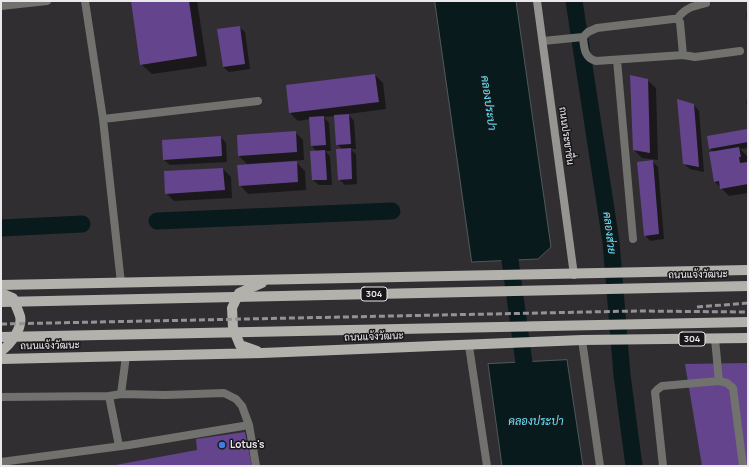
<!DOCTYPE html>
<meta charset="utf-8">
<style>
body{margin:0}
#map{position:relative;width:749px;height:467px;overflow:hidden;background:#312e32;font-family:Manrope,sans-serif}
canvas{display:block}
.frame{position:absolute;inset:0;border:2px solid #ebe8eb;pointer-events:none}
</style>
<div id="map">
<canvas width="749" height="467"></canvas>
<div class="frame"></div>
</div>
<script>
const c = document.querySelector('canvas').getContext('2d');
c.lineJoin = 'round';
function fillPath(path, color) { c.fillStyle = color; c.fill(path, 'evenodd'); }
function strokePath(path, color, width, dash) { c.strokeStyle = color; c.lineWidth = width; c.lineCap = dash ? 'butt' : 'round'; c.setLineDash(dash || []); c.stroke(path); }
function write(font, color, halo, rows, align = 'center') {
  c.font = font + ' Manrope,Sarabun,sans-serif'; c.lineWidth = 3; c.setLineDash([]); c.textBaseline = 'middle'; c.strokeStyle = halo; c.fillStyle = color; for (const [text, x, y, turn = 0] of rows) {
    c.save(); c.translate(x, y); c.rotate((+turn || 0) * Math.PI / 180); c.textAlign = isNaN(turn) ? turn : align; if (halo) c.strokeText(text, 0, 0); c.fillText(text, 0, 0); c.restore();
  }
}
const water = new Path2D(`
 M 435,1 L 516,1 L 551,247 L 538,259 L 472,262 Z
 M 567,360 L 583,466 L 502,466 L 488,364 Z`);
fillPath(water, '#091a1d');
strokePath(water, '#4d585b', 1);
fillPath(new Path2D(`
 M 132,1 L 197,1 L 207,66 L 152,74 L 141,64 Z
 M 746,13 L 748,13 L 748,26 Z
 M 239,27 L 245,32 L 250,69 L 229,72 L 223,67 L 218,30 Z
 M 375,75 L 383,83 L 386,109 L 348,114 L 354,121 L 356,149 L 350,149 L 356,154 L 357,184 L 345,185 L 339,179 L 342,149 L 337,144 L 335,116 L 324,117 L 329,123 L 331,151 L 325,151 L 330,156 L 332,185 L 319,185 L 313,180 L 317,152 L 312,146 L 310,119 L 298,121 L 290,113 Z
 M 647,80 L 656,88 L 658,160 L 642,158 L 634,150 Z
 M 748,100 L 748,110 L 746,101 Z
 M 694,105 L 699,111 L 704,172 L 690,169 L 684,164 Z
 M 747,130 L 748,148 L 740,149 L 747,156 L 748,193 L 729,196 L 714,181 L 714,152 L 710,149 Z
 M 295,132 L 303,140 L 304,160 L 247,164 L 239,156 Z
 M 221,137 L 226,143 L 227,162 L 170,165 L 164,160 Z
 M 652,161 L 658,167 L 664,239 L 650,241 L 645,235 Z
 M 297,163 L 305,171 L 306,190 L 248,194 L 240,185 Z
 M 223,169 L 231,177 L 232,198 L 174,201 L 166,193 Z
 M 245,433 L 255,444 L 260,466 L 111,466 L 199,451 Z`), '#0007');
strokePath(new Path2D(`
 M 574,1 L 611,242 L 622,375 L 634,466
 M 157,221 L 392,211
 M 1,228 L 82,224
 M 507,238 L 527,385`), '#091a1d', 17);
fillPath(new Path2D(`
 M 131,1 L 189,1 L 197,56 L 140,65 Z
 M 240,26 L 245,64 L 223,67 L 217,29 Z
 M 375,74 L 379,102 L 289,113 L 286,85 Z
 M 630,75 L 648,79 L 650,153 L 633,150 Z
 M 677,99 L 694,104 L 699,167 L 683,164 Z
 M 349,114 L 351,144 L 336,145 L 334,115 Z
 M 324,116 L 326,145 L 311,146 L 309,117 Z
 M 747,129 L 748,142 L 709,149 L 707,136 Z
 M 296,131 L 297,152 L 238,156 L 237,135 Z
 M 221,136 L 222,156 L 163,160 L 162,140 Z
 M 739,147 L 741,157 L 739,157 L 740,163 L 748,162 L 748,184 L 720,189 L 719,181 L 714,182 L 709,152 Z
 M 351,148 L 352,179 L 338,180 L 336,149 Z
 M 325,150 L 327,180 L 312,180 L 310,151 Z
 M 653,160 L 659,234 L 644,236 L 637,162 Z
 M 297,161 L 298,182 L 239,186 L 237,165 Z
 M 223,168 L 225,190 L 165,194 L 164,171 Z
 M 748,363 L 748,466 L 702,466 L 685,364 Z
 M 245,432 L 252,466 L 110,466 L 197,450 L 196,439 Z`), '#64448d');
strokePath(new Path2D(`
 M 85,1 L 103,119 L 121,283
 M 1,6 L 47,1
 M 677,19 C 685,8 693,6 706,3
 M 543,41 L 583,37 L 588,32 L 597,28 L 673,19 L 677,19 L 680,22 L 683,55 L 596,61 C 584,58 584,47 583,37
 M 683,55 L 695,57 L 740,51
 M 617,60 L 633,239
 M 103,119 L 258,101
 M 715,339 L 719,381 L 727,383 L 733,388 L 743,466
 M 121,394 L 126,356
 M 109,396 L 119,446
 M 1,397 L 109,396 L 121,394 L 165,395 L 224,393 L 236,399 L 242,406 L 249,425 L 256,466
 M 1,462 L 129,445 L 249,425
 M 663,466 L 655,392 L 658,389 L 662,386 L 719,381`), '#71716e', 8);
strokePath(new Path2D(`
 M 469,346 L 487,466`), '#71716e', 8);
strokePath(new Path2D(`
 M 582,340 L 600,466`), '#71716e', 8);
strokePath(new Path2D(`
 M 537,1 L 574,275`), '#979591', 8);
strokePath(new Path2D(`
 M 1,285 L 748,270
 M 1,293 L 13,298 C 15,304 18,310 20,316 C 23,328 10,345 1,351
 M 257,351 L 240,345 L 233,328 L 232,308 L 239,293 L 262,283
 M 1,359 L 262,353 L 582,340 L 748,338`), '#b3b1ac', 10);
strokePath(new Path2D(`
 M 697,307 L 748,303
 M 1,324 L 637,311 L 748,312`), '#959296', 3, [6, 3]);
strokePath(new Path2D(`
 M 1,302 L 748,286
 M 1,337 L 748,322`), '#b3b1ac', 10);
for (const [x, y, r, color] of [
 [222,445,4,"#3f7fe0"]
]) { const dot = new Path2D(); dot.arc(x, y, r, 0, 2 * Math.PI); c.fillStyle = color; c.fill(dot); strokePath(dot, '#181719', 1.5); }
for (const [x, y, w] of [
 [374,294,26],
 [692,339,26]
]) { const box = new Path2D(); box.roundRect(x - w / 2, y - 7, w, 14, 3); c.fillStyle = '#181719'; c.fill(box); strokePath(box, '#ebe8eb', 1); }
write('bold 9px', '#ebe8eb', null, [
 ["304",374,294],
 ["304",692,339]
]);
write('10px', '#ebe8eb', '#181719', [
 ["ถนนประชาชื่น",566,136,82],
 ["ถนนแจ้งวัฒนะ",698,275,-1],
 ["ถนนแจ้งวัฒนะ",374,337,-2],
 ["ถนนแจ้งวัฒนะ",50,346,-1]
]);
write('bold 10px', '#ebe8eb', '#181719', [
 ["Lotus's",230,445]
], 'left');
write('italic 11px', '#63e7fd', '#181719', [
 ["คลองประปา",488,103,82],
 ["คลองส่วย",609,233,83],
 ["คลองประปา",536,422]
]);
</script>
